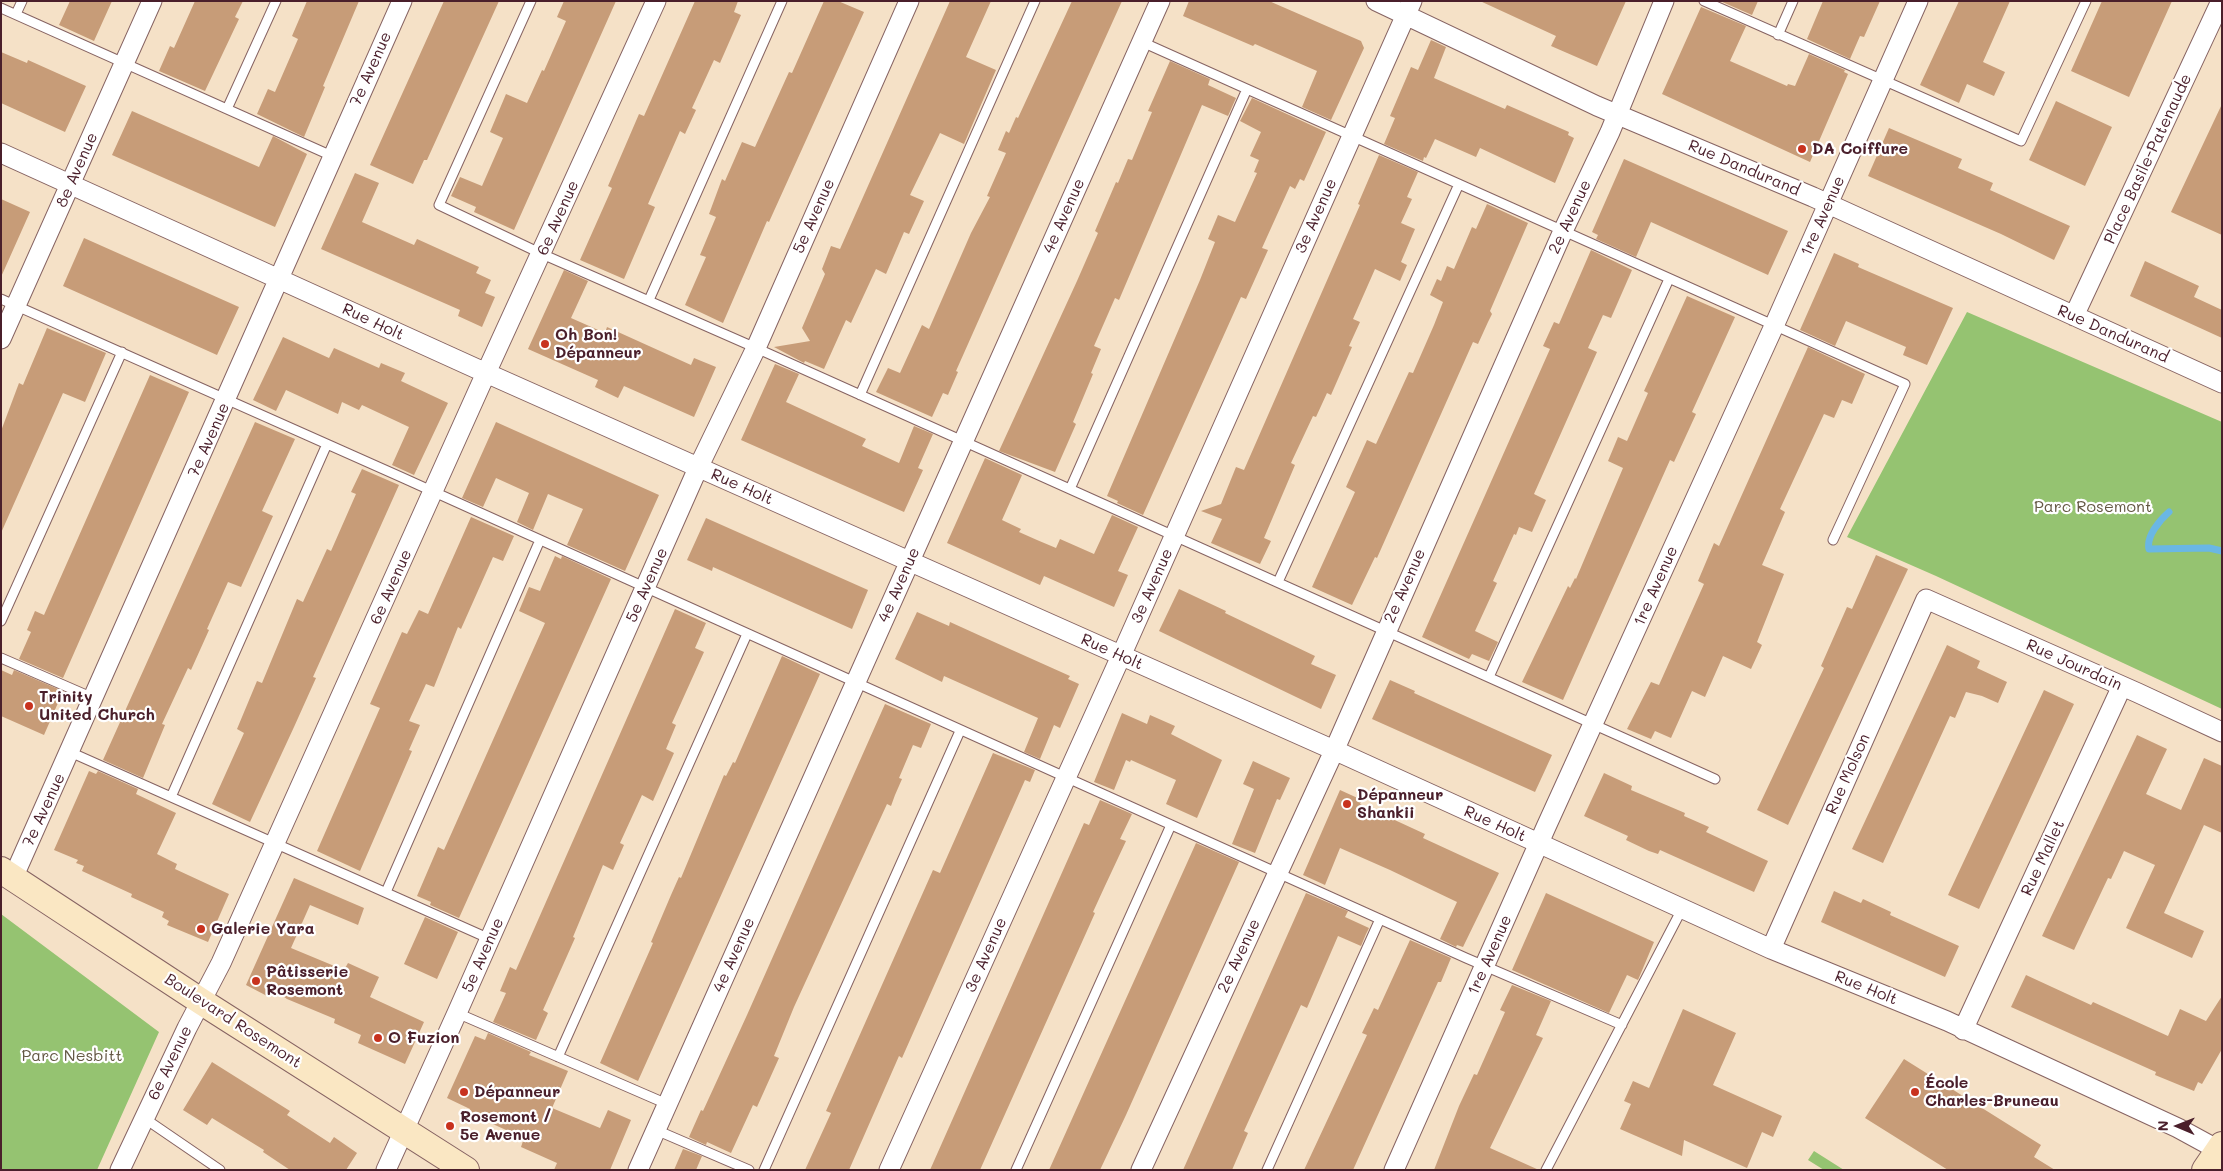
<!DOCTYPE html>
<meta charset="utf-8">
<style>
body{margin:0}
#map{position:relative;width:2223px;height:1171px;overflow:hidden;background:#f5e1c7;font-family:Mali,sans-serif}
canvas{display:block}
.frame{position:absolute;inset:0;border:2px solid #4a1f2b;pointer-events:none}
.north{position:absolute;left:2153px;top:1101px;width:50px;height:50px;-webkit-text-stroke:4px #fff;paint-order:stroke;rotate:271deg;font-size:14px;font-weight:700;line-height:20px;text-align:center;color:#4a1f2b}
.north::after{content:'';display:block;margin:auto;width:18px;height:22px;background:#4a1f2b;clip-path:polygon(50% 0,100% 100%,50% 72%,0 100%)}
</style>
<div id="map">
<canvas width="2223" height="1171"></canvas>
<div class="frame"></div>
<div class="north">N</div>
</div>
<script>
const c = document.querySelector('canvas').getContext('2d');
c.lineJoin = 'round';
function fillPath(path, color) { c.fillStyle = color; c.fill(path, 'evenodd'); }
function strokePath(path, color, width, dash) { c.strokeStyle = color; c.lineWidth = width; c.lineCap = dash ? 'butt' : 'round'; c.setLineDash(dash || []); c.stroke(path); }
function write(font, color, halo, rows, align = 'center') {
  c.font = font + ' Mali,sans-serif'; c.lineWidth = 4.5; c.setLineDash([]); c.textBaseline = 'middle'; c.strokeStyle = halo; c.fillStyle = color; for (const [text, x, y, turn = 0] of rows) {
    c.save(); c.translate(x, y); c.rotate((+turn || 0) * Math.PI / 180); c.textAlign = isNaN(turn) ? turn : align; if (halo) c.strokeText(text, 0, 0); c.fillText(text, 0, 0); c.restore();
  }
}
fillPath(new Path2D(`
 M 1967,312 L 2222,422 L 2222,709 L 1936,576 L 1847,537 Z
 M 1,914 L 159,1032 L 97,1170 L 1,1170 Z
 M 1814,1151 L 1844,1170 L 1824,1170 L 1808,1160 Z`), '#95c371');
strokePath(new Path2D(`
 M 2169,512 C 2160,520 2146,536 2149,549 L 2209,548 L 2222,551`), '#6ab7e4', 7);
fillPath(new Path2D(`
 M 70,1 L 112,1 L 94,41 L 59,25 Z
 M 195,1 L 243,1 L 235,17 L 239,19 L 205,91 L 159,71 L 170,46 L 174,48 Z
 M 307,1 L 359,1 L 323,86 L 325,87 L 304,137 L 257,114 L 268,89 L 275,92 L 298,39 L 292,36 Z
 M 444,1 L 499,1 L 427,160 L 424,160 L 413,184 L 370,165 Z
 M 564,1 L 616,1 L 514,230 L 474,212 L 476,207 L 451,196 L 460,177 L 482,186 L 503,138 L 490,132 L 506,94 L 527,103 L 542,70 L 544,71 L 566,21 L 557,17 Z
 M 695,1 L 738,1 L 734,12 L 741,15 L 720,63 L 714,60 L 692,108 L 696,110 L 685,134 L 680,131 L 648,204 L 655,207 L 624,279 L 580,260 L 612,188 L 608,186 L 639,114 L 644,116 Z
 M 824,1 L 838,1 L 864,12 L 769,222 L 767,221 L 723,323 L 685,305 L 706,257 L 700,255 L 716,217 L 709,214 L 722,179 L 725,181 L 742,142 L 755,147 L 789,72 L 792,73 Z
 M 950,1 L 991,1 L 966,57 L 996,70 L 964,144 L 940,133 L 910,195 L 924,201 L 909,234 L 904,232 L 886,274 L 876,269 L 851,323 L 846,320 L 824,369 L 805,361 L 804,363 L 774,347 L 810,341 L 802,328 L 825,274 L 822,269 L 831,246 L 840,249 Z
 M 1072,1 L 1122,1 L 1020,227 L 956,371 L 958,372 L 948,395 L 943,393 L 932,417 L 876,392 L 888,368 L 900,373 L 922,325 L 929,329 L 971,233 L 990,197 L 987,196 L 1006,153 L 998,150 L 1006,131 L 1009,133 L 1016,117 L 1018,118 Z
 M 1189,1 L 1269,1 L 1361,41 L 1364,48 L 1331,120 L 1302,107 L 1317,71 L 1255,44 L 1253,46 L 1183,16 Z
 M 1480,1 L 1626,1 L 1597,66 L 1551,46 L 1556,36 Z
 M 1720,1 L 1758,1 L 1752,15 Z
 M 1823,1 L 1880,1 L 1864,37 L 1860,36 L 1850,59 L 1807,39 Z
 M 1959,1 L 2010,1 L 1983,62 L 2005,72 L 1994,96 L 1967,84 L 1959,103 L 1920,85 Z
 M 2102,1 L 2172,1 L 2129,97 L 2071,71 Z
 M 1701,7 L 1746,26 L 1730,61 L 1787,86 L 1788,84 L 1795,86 L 1809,54 L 1845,70 L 1844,72 L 1848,74 L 1810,162 L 1662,94 Z
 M 1431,40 L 1446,47 L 1434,78 L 1505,109 L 1507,105 L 1569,132 L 1568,135 L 1574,138 L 1555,183 L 1480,148 L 1476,157 L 1435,139 L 1426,158 L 1424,157 L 1423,161 L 1384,144 L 1395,118 L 1390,116 L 1411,67 L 1418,70 Z
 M 1,52 L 27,63 L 28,60 L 86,86 L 65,132 L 1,103 Z
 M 1170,61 L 1210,79 L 1208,85 L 1236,98 L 1228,116 L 1202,105 L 1119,300 L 1115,298 L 1094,346 L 1101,349 L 1091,373 L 1093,374 L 1073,422 L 1076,424 L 1055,472 L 999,451 L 1077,281 L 1098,233 L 1095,231 L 1116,182 L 1118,183 L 1128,159 L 1132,160 L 1152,112 L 1148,111 Z
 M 1252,98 L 1326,132 L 1304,181 L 1300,179 L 1295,189 L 1290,186 L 1262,248 L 1268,250 L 1246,299 L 1241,297 L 1143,515 L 1117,503 L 1118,501 L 1107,496 L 1200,280 L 1215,242 L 1208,239 L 1218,215 L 1235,222 L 1257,173 L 1254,172 L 1259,160 L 1250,156 L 1261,132 L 1240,121 Z
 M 2056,101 L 2112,127 L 2085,186 L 2029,160 Z
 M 2222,104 L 2222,235 L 2171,212 Z
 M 132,111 L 259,167 L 273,136 L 307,154 L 275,227 L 112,155 Z
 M 1889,128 L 1962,159 L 1958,168 L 1993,183 L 1990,190 L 2070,226 L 2054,260 L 2001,234 L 1868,176 Z
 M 1379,155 L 1418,172 L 1407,197 L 1412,199 L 1401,223 L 1415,229 L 1401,262 L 1407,265 L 1400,281 L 1375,269 L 1353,319 L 1360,322 L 1349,346 L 1352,347 L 1331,395 L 1327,393 L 1316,417 L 1313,416 L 1291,463 L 1295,465 L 1264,538 L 1271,541 L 1260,564 L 1211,543 L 1222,519 L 1201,511 L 1221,504 L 1236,467 L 1244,470 L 1360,205 L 1358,204 Z
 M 1624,159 L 1788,231 L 1768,275 L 1651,222 L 1636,257 L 1596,239 L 1598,235 L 1592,232 Z
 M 355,173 L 379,183 L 362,222 L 414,245 L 417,239 L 479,267 L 476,273 L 491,280 L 485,293 L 495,297 L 482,327 L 458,316 L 460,310 L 321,249 Z
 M 1,199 L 30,212 L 1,277 Z
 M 1487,204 L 1528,223 L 1490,311 L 1492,314 L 1488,322 L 1478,344 L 1473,342 L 1377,558 L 1375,557 L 1352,605 L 1312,587 L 1355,492 L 1346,487 L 1367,440 L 1376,444 L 1409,372 L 1413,373 L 1434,325 L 1443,302 L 1430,295 L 1437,279 L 1441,281 L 1447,266 L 1454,269 L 1472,227 L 1476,229 Z
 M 84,238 L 239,307 L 217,355 L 63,286 Z
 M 1591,250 L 1632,270 L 1611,318 L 1603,315 L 1588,348 L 1597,352 L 1534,494 L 1546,500 L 1532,532 L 1519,527 L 1516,535 L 1514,534 L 1493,581 L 1497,583 L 1475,631 L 1498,642 L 1489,661 L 1472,654 L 1469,659 L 1422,637 L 1550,349 L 1543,346 L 1554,322 L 1559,324 Z
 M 1834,253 L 1859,264 L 1858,267 L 1953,308 L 1927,365 L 1903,355 L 1906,347 L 1846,321 L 1835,346 L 1800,330 Z
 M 2145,261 L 2199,286 L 2194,297 L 2222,310 L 2222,338 L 2130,296 Z
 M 564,270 L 588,281 L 571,318 L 605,333 L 607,327 L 691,365 L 694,358 L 716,367 L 694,417 L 624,386 L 618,398 L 595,387 L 598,380 L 528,349 Z
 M 1687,296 L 1735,317 L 1692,412 L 1696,414 L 1674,462 L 1670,460 L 1563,700 L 1522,682 L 1568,586 L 1570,588 L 1575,578 L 1576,579 L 1623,468 L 1608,461 L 1618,437 L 1627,441 L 1648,393 L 1644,391 Z
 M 47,328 L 106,353 L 85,402 L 63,393 L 1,533 L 1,431 L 19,383 L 23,385 Z
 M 283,337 L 329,358 L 334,348 L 379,368 L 381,363 L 405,373 L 401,381 L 448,403 L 414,475 L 392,465 L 409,427 L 362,405 L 359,410 L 342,402 L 338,414 L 286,390 L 276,411 L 253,400 Z
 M 1808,347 L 1865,374 L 1852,404 L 1842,400 L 1834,418 L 1824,414 L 1780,509 L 1785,512 L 1762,565 L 1784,574 L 1757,642 L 1762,645 L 1751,669 L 1723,656 L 1705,697 L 1692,691 L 1671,738 L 1655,731 L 1651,739 L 1627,729 L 1651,682 L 1659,685 L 1704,584 L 1698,581 L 1714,543 L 1719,546 Z
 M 775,364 L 799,374 L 786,402 L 866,439 L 862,446 L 899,463 L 914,426 L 933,434 L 918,468 L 923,470 L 904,512 L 741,440 Z
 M 150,375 L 189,392 L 63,678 L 19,659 L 31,632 L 27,630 L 35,611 L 44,615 Z
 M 255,422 L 295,439 L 262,511 L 273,516 L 241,587 L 228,582 L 207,629 L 209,630 L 191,670 L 188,668 L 162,724 L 165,725 L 143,778 L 103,760 Z
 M 496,422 L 659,495 L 625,571 L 567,545 L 583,509 L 548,494 L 533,530 L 517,522 L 529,493 L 496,478 L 483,507 L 462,498 Z
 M 985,458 L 1022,475 L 1002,520 L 1021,529 L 1019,532 L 1037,540 L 1056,548 L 1060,539 L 1094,554 L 1112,515 L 1138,527 L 1118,571 L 1128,575 L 1114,607 L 1044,576 L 1040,585 L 947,543 Z
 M 362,469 L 399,485 L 313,677 L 316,678 L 294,727 L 250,822 L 212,804 L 244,733 L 237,729 L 257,681 L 262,683 L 297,599 L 303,602 L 327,549 L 331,551 L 356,494 L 351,492 Z
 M 471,517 L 514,536 L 503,561 L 493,557 L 461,629 L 458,627 L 434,687 L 426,684 L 409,721 L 420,725 L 409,750 L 412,751 L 360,871 L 317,851 L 380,708 L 370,704 L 402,632 L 407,634 L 419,610 L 428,614 Z
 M 706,518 L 868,590 L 852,629 L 713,567 L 712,571 L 687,560 Z
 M 1876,555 L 1908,569 L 1788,825 L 1757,810 L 1824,668 L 1821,666 L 1847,607 L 1852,609 Z
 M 555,556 L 561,559 L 562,556 L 611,579 L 459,918 L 430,905 L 431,902 L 417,896 L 438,847 L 444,850 L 545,623 L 519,611 L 529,587 L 540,591 Z
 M 1179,589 L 1226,611 L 1225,613 L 1315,656 L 1311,664 L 1336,675 L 1321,709 L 1159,631 Z
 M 675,609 L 706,623 L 695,648 L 704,652 L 672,723 L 676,725 L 666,749 L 674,753 L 653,801 L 642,795 L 620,843 L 624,845 L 613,870 L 603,865 L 573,937 L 575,938 L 543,1010 L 548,1013 L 536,1040 L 493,1022 L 506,993 L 500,991 L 510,967 L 516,970 Z
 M 917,612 L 949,626 L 950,622 L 983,637 L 1070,676 L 1068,679 L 1079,684 L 1060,728 L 1054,725 L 1040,759 L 1024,752 L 1038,718 L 944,676 L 942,682 L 895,659 Z
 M 1947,645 L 1980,661 L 1977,668 L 2007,682 L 1998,703 L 1982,696 L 1966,692 L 1955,718 L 1950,716 L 1883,863 L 1852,849 Z
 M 782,656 L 820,674 L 638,1081 L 600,1063 L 653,943 L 651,942 L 671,895 L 679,877 L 681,878 L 724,775 L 726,776 L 733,762 L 735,763 Z
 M 1,670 L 12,675 L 14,670 L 58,689 L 56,694 L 61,696 L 44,735 L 1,716 Z
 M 1390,680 L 1415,691 L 1414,693 L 1552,755 L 1535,792 L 1372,719 Z
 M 2044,690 L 2074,704 L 1979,909 L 1948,895 Z
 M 885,704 L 931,724 L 921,748 L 913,745 L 899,778 L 902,779 L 895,795 L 891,806 L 887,804 L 794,1007 L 774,1056 L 779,1058 L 757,1107 L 753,1105 L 731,1153 L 707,1142 L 706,1145 L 689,1137 L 701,1110 L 703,1111 L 747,1015 Z
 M 1122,713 L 1147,724 L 1150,715 L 1175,726 L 1171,734 L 1222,760 L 1197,818 L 1166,804 L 1176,780 L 1131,760 L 1130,762 L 1126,760 L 1114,790 L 1094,782 Z
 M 2137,735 L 2167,749 L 2146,794 L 2181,810 L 2204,758 L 2222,766 L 2222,833 L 2204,825 L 2164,913 L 2204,931 L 2192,958 L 2126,928 L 2155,865 L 2124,851 L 2111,879 L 2108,878 L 2074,950 L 2042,936 Z
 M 993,753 L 1035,770 L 1030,782 L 1025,780 L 902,1058 L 899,1056 L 849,1170 L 805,1170 L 831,1113 L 826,1111 L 933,870 L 940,873 Z
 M 1253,761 L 1290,778 L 1280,800 L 1277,799 L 1255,853 L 1232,844 L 1254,789 L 1243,784 Z
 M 89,771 L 96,774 L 98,771 L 138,789 L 136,794 L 176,813 L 157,854 L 177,864 L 175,869 L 229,894 L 208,942 L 167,925 L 169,921 L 162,917 L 164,912 L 131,897 L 132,894 L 82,871 L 84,866 L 76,863 L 78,860 L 54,850 Z
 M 1604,773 L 1632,786 L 1631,790 L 1685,813 L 1684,816 L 1709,827 L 1706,832 L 1768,861 L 1754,892 L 1660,850 L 1658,854 L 1649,851 L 1626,840 L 1628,836 L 1584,816 Z
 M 1340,790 L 1362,800 L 1360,804 L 1425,834 L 1423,838 L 1499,873 L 1463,947 L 1457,945 L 1456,947 L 1440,939 L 1457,902 L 1390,870 L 1340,848 L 1325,885 L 1303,875 Z
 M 1100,800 L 1132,814 L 1120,839 L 1126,841 L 1104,888 L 1093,912 L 1095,913 L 980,1170 L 930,1170 L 1084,823 L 1089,825 Z
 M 1196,843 L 1239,862 L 1126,1115 L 1100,1170 L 1049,1170 Z
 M 294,878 L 364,908 L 358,925 L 310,905 L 291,948 L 344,970 L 348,963 L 379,977 L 370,997 L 424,1022 L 405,1064 L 358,1043 L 361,1035 L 334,1023 L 335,1019 L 287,999 L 273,989 L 269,997 L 246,985 Z
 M 1834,891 L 1861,903 L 1863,899 L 1891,912 L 1890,915 L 1959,946 L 1945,977 L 1821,922 Z
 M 1306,893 L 1348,911 L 1345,917 L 1369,928 L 1366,934 L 1361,946 L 1338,936 L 1307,1008 L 1301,1005 L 1244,1131 L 1248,1133 L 1232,1170 L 1183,1170 Z
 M 1546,893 L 1654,942 L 1638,980 L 1627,975 L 1609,1013 L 1512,970 Z
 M 425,917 L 458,932 L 437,979 L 404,964 Z
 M 1410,940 L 1451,958 L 1441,982 L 1438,982 L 1353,1170 L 1304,1170 L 1367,1035 L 1362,1033 L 1374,1008 L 1378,1010 Z
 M 2026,975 L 2091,1005 L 2093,1002 L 2168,1036 L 2180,1009 L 2206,1021 L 2222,996 L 2222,1049 L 2202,1084 L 2198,1082 L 2194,1091 L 2155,1075 L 2156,1072 L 2011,1007 Z
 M 1512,985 L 1551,1001 L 1536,1035 L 1543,1038 L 1490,1148 L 1539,1170 L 1434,1170 L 1459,1106 L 1474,1074 L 1477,1075 L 1505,1012 L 1500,1010 Z
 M 1683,1009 L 1736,1033 L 1713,1085 L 1782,1116 L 1773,1137 L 1762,1132 L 1747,1168 L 1684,1140 L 1682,1156 L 1620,1129 L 1631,1104 L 1624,1101 L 1633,1081 L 1649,1088 Z
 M 488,1033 L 531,1052 L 529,1055 L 568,1071 L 552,1108 L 600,1128 L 608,1110 L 631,1120 L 610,1170 L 554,1170 L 557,1163 L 521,1147 L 524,1138 L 468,1113 L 470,1109 L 447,1098 L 475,1036 L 485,1040 Z
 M 1904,1059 L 2041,1145 L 2034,1157 L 2055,1170 L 1948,1170 L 1865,1118 Z
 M 212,1062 L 290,1111 L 287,1115 L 330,1143 L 334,1137 L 357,1153 L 346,1170 L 290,1170 L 263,1152 L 264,1150 L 212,1118 L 207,1125 L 183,1110 Z
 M 683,1149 L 702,1156 L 696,1170 L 674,1170 Z`), '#c79c78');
const lane = new Path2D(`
 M 531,1 L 439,205 L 542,254 L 756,348 L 1715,779
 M 1704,1 L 2021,141 L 2086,1
 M 1,8 L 332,156
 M 16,14 L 22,1
 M 1778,35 L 1793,1
 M 1142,42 L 1905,384 L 1833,540
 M 227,109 L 276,1
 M 1,299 L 401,477 L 1466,958 L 1622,1025
 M 649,300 L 782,1
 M 860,395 L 1035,1
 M 1070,489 L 1247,89
 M 1278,582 L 1459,184
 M 1,621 L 122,352
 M 1,658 L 93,698
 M 1489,677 L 1669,279
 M 70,752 L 490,939
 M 171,797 L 327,444
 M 386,892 L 540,540
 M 457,1013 L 667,1104
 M 558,1057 L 747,634
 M 144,1118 L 220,1170
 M 656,1130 L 749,1170
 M 764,1170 L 960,731
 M 1016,1170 L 1171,825
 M 1267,1170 L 1380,919
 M 1546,1170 L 1682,909`);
const street = new Path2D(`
 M 1376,1 L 1597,106 L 1813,197 L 2222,383
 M 1,153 L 475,368 L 1345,755 L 1771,949 L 1947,1021 L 2178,1128 L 2222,1152
 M 2074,316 L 2221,1
 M 1,339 L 152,1
 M 13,878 L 402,1
 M 1771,949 L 1926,599 L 2138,693 L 2222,732
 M 1963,1030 L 2122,686
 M 120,1170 L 187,1028 L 221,963 L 486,373 L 656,1
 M 386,1170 L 457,1013 L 698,468 L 756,348 L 909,1
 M 638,1170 L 1160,1
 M 889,1170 L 1121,656 L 1412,1
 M 1141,1170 L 1334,751 L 1563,231 L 1610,132 L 1664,1
 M 1394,1170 L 1546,827 L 1774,326 L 1918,1`);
const secondary = new Path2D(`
 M 1,870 L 202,1002 L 466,1170
 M 2205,1170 L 2222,1145`);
strokePath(lane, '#866362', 11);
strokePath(street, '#866362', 21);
strokePath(secondary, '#866362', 28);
strokePath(lane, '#fff', 9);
strokePath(street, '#fff', 19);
strokePath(secondary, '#fae7c3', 26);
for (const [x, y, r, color] of [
 [1802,149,5,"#c8321e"],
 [545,344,5,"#c8321e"],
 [29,706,5,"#c8321e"],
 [1347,804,5,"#c8321e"],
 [201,929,5,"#c8321e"],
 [256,981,5,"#c8321e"],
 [378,1038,5,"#c8321e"],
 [464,1092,5,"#c8321e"],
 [1915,1092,5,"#c8321e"],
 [450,1126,5,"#c8321e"]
]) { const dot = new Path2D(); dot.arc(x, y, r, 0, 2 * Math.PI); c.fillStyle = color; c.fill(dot); strokePath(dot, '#fff', 2); }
write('16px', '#4a1f2b', '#fff', [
 ["7e Avenue",371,69,-66],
 ["Place Basile-Patenaude",2148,159,-65],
 ["Rue Dandurand",1744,168,23],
 ["8e Avenue",77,170,-66],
 ["5e Avenue",814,216,-66],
 ["4e Avenue",1064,216,-66],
 ["3e Avenue",1316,216,-66],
 ["1re Avenue",1823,216,-66],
 ["2e Avenue",1570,217,-65],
 ["6e Avenue",558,218,-66],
 ["Rue Holt",373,322,25],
 ["Rue Dandurand",2113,334,24],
 ["7e Avenue",209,440,-66],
 ["Rue Holt",742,487,24],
 ["5e Avenue",647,585,-66],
 ["4e Avenue",899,585,-66],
 ["3e Avenue",1152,586,-66],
 ["2e Avenue",1405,586,-66],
 ["1re Avenue",1656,586,-66],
 ["6e Avenue",391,587,-66],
 ["Rue Holt",1112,652,24],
 ["Rue Jourdain",2074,665,24],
 ["Rue Molson",1848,774,-66],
 ["7e Avenue",44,810,-65],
 ["Rue Holt",1495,824,24],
 ["Rue Mallet",2043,858,-65],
 ["5e Avenue",483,955,-66],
 ["4e Avenue",734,955,-66],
 ["3e Avenue",986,955,-66],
 ["1re Avenue",1490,955,-66],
 ["2e Avenue",1239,956,-65],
 ["Rue Holt",1866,988,22],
 ["Boulevard Rosemont",233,1021,33],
 ["6e Avenue",170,1063,-64]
]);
write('bold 16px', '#4a1f2b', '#fff', [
 ["DA Coiffure",1812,149],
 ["Oh Bon!",555,335],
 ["Dépanneur",555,353],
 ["Trinity",39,697],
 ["United Church",39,715],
 ["Dépanneur",1357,795],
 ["Shankii",1357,813],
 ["Galerie Yara",211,929],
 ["Pâtisserie",266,972],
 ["Rosemont",266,990],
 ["O Fuzion",388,1038],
 ["École",1925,1083],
 ["Charles-Bruneau",1925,1101],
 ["Dépanneur",474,1092],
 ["Rosemont /",460,1117],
 ["5e Avenue",460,1135]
], 'left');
write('16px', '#645844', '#fff', [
 ["Parc Rosemont",2093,507],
 ["Parc Nesbitt",72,1056]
]);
</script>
